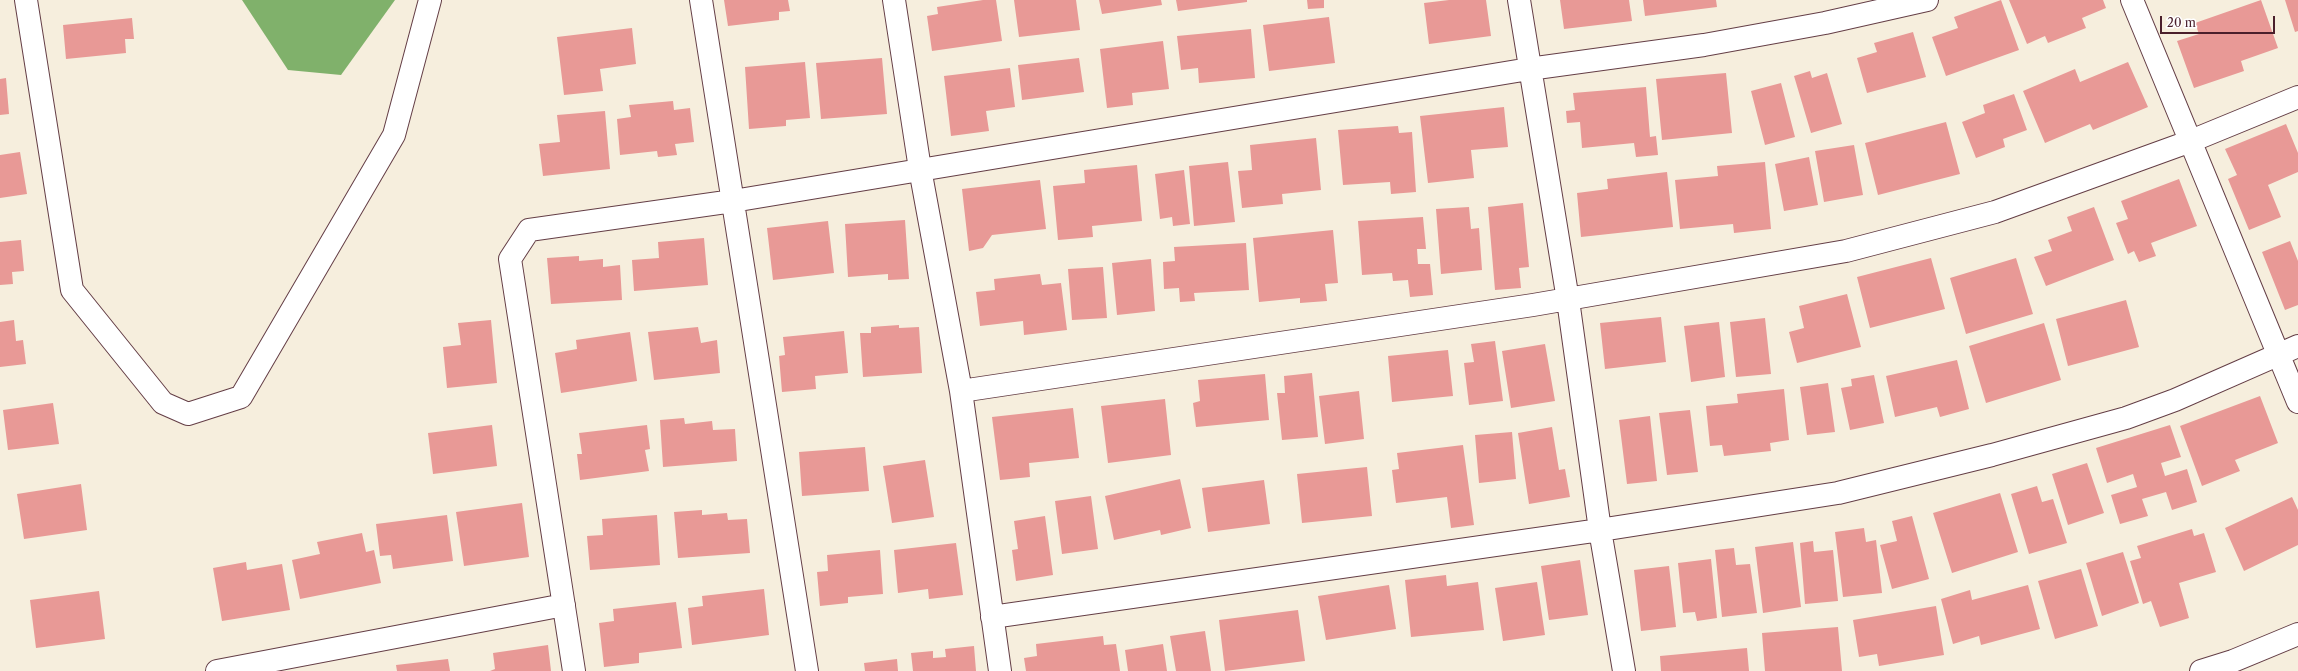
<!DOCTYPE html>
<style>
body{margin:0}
#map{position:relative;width:2298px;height:671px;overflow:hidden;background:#f6eedd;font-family:"Libre Caslon Text",serif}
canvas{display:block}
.scale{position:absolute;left:2160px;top:16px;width:115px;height:18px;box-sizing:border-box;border:2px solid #4a1f2b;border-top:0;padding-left:5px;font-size:12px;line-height:14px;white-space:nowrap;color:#4a1f2b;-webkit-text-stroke:3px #fff;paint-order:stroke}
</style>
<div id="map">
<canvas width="2298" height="671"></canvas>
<div class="scale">20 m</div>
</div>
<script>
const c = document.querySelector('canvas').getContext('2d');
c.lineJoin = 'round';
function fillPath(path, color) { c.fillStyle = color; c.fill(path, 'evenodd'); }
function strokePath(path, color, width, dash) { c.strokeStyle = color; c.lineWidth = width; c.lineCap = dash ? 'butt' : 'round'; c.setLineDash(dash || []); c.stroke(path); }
fillPath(new Path2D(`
 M 242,0 L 395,0 L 341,75 L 288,70 Z`), '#80b16b');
fillPath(new Path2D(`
 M 724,0 L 788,0 L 790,11 L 779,12 L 779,20 L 728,26 Z
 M 983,0 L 996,0 L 1002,41 L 932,51 L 927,16 L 938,14 L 937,7 Z
 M 1014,0 L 1076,0 L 1080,30 L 1019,37 Z
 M 1099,0 L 1161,0 L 1162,5 L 1102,14 Z
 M 1176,0 L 1247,0 L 1247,2 L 1178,11 Z
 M 1307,0 L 1324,0 L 1324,8 L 1308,9 Z
 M 1449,0 L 1486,0 L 1491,36 L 1429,44 L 1424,3 Z
 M 1560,0 L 1629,0 L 1632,21 L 1564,29 Z
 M 1643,0 L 1716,0 L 1717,7 L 1645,16 Z
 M 2001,0 L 2019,50 L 1946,76 L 1932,37 L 1958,28 L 1954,17 Z
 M 2009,0 L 2103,0 L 2106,8 L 2082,18 L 2086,28 L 2048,43 L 2045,36 L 2027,44 Z
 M 2261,0 L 2278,48 L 2241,61 L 2244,71 L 2194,88 L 2177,41 L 2199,34 L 2195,23 Z
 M 2285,0 L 2298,0 L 2298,31 L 2295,32 Z
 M 1329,17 L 1335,63 L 1269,71 L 1263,25 Z
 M 132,18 L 134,39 L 125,39 L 126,53 L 66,59 L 63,25 Z
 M 632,28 L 636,64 L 600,69 L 603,91 L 564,95 L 557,37 Z
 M 1251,29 L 1255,78 L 1199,83 L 1198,68 L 1181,70 L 1177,36 Z
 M 1913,32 L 1926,77 L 1867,93 L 1857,58 L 1877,52 L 1874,43 Z
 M 1163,41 L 1169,89 L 1132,93 L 1133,105 L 1107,108 L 1100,49 Z
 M 882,58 L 887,114 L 821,119 L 816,63 Z
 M 1079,58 L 1084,92 L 1022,100 L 1018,65 Z
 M 805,62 L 810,118 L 786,120 L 786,126 L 749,129 L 745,67 Z
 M 2128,62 L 2148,107 L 2093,130 L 2090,124 L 2045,143 L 2023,91 L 2075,69 L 2080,82 Z
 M 1010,68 L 1015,107 L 986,111 L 989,131 L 951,136 L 944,76 Z
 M 1810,71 L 1812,78 L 1827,73 L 1842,124 L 1811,133 L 1794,76 Z
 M 1726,73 L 1732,133 L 1662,140 L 1656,79 Z
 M 6,78 L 9,114 L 0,115 L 0,79 Z
 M 1781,83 L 1795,137 L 1765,145 L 1751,91 Z
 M 1646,87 L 1650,137 L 1656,136 L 1658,155 L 1636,157 L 1634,143 L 1582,148 L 1580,122 L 1567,123 L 1566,111 L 1575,110 L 1573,93 Z
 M 2014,94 L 2027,130 L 2003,139 L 2005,147 L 1976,158 L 1962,122 L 1985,113 L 1983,105 Z
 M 673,101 L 674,110 L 690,108 L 694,142 L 675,144 L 677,155 L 658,157 L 657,151 L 620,155 L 617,119 L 631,117 L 629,105 Z
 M 1504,107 L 1508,147 L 1471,150 L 1474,178 L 1428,183 L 1420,116 Z
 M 605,111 L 610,169 L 543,176 L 539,144 L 560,142 L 557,115 Z
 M 1946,122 L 1960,174 L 1878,195 L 1865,143 Z
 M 2286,124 L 2298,153 L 2298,172 L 2268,185 L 2281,217 L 2249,230 L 2228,179 L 2237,175 L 2225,149 Z
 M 1398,126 L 1399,133 L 1412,132 L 1416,192 L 1391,194 L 1390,182 L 1343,185 L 1338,130 Z
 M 1316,138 L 1321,190 L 1282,194 L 1283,204 L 1242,208 L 1238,171 L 1252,170 L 1250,145 Z
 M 1854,145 L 1863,195 L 1824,202 L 1815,151 Z
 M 20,152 L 27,194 L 0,198 L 0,155 Z
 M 1809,157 L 1818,205 L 1784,211 L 1775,164 Z
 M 1228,162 L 1235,222 L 1194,226 L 1189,166 Z
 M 1765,162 L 1771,229 L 1734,233 L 1733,224 L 1680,229 L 1675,180 L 1718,176 L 1717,166 Z
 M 1137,165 L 1142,221 L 1092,226 L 1093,237 L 1058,240 L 1053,186 L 1085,183 L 1084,170 Z
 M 1184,170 L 1190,224 L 1173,226 L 1172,217 L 1160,219 L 1155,174 Z
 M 1667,172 L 1673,227 L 1581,237 L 1577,193 L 1608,189 L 1607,179 Z
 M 2179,179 L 2197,226 L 2151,243 L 2156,256 L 2139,262 L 2134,251 L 2128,254 L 2116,223 L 2128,219 L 2121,201 Z
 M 1040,180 L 1046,229 L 992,235 L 983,248 L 969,251 L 962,189 Z
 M 1523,203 L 1529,267 L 1519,268 L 1521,288 L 1495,290 L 1488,207 Z
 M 1469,207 L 1471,229 L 1479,228 L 1482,270 L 1441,274 L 1436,209 Z
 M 2094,207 L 2114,260 L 2046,286 L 2034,257 L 2052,251 L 2048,240 L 2072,231 L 2067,217 Z
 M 1423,217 L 1426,249 L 1417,249 L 1418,264 L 1430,264 L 1433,295 L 1410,297 L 1408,280 L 1393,281 L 1392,273 L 1362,275 L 1358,221 Z
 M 905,220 L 909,279 L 888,280 L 888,274 L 848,277 L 845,224 Z
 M 828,221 L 834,273 L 773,280 L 767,228 Z
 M 1333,230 L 1338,283 L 1325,284 L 1327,301 L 1300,303 L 1300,298 L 1259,302 L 1253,238 Z
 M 704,238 L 708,285 L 634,291 L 632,260 L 659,258 L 658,242 Z
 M 21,240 L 24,271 L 12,272 L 13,284 L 0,285 L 0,242 Z
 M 2290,241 L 2298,261 L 2298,305 L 2285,310 L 2262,252 Z
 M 1246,243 L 1249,290 L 1194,293 L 1195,301 L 1180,302 L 1179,288 L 1164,289 L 1163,262 L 1175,261 L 1174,247 Z
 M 579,256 L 579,261 L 603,259 L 603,267 L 620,265 L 622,300 L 551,304 L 547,258 Z
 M 1931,258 L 1945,309 L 1870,328 L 1857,277 Z
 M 2016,258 L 2033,314 L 1966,334 L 1950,278 Z
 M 1151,259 L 1155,311 L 1117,315 L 1112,263 Z
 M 1103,267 L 1107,318 L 1072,320 L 1068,269 Z
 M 1040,274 L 1042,285 L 1061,283 L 1067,330 L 1024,335 L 1023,321 L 980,326 L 976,292 L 995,290 L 994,279 Z
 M 1847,294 L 1861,347 L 1797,363 L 1789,332 L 1804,328 L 1799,306 Z
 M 2126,300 L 2139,347 L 2068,366 L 2056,319 Z
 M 1661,317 L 1666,362 L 1605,369 L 1600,323 Z
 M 1765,318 L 1771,374 L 1736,377 L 1730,322 Z
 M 14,320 L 16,341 L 23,340 L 26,364 L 0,367 L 0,322 Z
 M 491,320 L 497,383 L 447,388 L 443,347 L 461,345 L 458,323 Z
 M 1719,322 L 1725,377 L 1691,382 L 1684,326 Z
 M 2044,323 L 2061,380 L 1986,403 L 1969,346 Z
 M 899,325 L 899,328 L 919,327 L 922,373 L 863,377 L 860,333 L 871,333 L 871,327 Z
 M 698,327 L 701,343 L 717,340 L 720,373 L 654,380 L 648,332 Z
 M 844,331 L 848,373 L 815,376 L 816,389 L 782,392 L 779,356 L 785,355 L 783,337 Z
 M 630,332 L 637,381 L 561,393 L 555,353 L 577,349 L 576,340 Z
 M 1495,341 L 1503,401 L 1469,405 L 1464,363 L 1474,362 L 1471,344 Z
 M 1545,344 L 1555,401 L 1511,408 L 1502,351 Z
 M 1448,350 L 1453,396 L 1392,402 L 1388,356 Z
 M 1957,360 L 1969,409 L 1940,417 L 1937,407 L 1895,417 L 1886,376 Z
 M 1312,373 L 1318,437 L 1282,440 L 1277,393 L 1285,393 L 1284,376 Z
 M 1265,374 L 1269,420 L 1196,427 L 1193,403 L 1200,401 L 1198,380 Z
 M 1874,375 L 1884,423 L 1850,430 L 1841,388 L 1852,386 L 1851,379 Z
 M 1828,383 L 1835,432 L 1807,435 L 1800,387 Z
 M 1784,389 L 1789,440 L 1770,443 L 1771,451 L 1724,456 L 1722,445 L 1710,446 L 1706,406 L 1738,403 L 1737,394 Z
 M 1359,391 L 1364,439 L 1325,444 L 1319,396 Z
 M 2260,396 L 2278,443 L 2235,460 L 2240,471 L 2202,486 L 2180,426 Z
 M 1165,399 L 1171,455 L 1108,463 L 1101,406 Z
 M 53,403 L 59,444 L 8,450 L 3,410 Z
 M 1073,408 L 1079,458 L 1029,463 L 1030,477 L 1000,480 L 992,417 Z
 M 1690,410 L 1698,472 L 1667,475 L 1659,413 Z
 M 1650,416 L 1657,481 L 1627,484 L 1619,420 Z
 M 684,418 L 685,424 L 712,421 L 713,430 L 735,429 L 737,461 L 663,467 L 660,420 Z
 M 492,425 L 497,466 L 433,474 L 428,433 Z
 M 647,425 L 650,449 L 645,450 L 649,471 L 580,480 L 577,454 L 582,454 L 579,433 Z
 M 2170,425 L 2181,457 L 2161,463 L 2165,476 L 2187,469 L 2197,502 L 2172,510 L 2166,492 L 2142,499 L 2148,516 L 2120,524 L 2111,495 L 2137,487 L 2133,474 L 2107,483 L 2096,448 Z
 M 1552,427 L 1559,470 L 1565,469 L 1570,497 L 1529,504 L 1518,433 Z
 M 1512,432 L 1516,479 L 1479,483 L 1475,435 Z
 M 1463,445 L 1474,525 L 1451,528 L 1447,497 L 1396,503 L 1392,470 L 1399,469 L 1397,453 Z
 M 865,447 L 869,491 L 802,496 L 799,452 Z
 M 925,460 L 934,517 L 892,523 L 883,466 Z
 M 2087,463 L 2104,513 L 2068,525 L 2052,474 Z
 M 1367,467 L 1372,516 L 1302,523 L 1297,474 Z
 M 1180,479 L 1191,528 L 1161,535 L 1160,530 L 1114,540 L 1105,496 Z
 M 1264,480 L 1270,524 L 1208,532 L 1202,488 Z
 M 81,484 L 87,530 L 24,539 L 17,494 Z
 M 2037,486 L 2042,502 L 2053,499 L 2067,543 L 2029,554 L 2011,494 Z
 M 2000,493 L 2018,552 L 1952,573 L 1933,513 Z
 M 1091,496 L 1098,549 L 1062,554 L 1055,501 Z
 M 2292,497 L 2298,510 L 2298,545 L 2244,571 L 2225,528 Z
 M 522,503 L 529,557 L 464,566 L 456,512 Z
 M 702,510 L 702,515 L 727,513 L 728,520 L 747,519 L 750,553 L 678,558 L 674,512 Z
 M 447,515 L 453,561 L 393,569 L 391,555 L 380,556 L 376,524 Z
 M 657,515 L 660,565 L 590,570 L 587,536 L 603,535 L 602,519 Z
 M 1045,516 L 1053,575 L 1016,581 L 1012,550 L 1018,549 L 1014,521 Z
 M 1912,516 L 1929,579 L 1892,589 L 1880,545 L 1897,541 L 1892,521 Z
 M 1864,528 L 1866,542 L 1876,540 L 1882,593 L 1843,597 L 1835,532 Z
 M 2192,529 L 2194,536 L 2204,533 L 2216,572 L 2179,583 L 2189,618 L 2160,627 L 2151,601 L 2143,604 L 2130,561 L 2141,558 L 2137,546 Z
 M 362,533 L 366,552 L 374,550 L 381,583 L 300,599 L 292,560 L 320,554 L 317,542 Z
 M 1813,541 L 1814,552 L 1833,550 L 1838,601 L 1805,604 L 1800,543 Z
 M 1793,542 L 1801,607 L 1763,613 L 1755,547 Z
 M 956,543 L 963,595 L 929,599 L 928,589 L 898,593 L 894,550 Z
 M 1734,548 L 1736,565 L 1750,564 L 1757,613 L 1722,617 L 1715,550 Z
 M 880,550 L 883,594 L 848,597 L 848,603 L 820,606 L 817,572 L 828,571 L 827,555 Z
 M 2123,552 L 2139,603 L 2102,616 L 2086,563 Z
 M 1711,559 L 1717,618 L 1697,621 L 1695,612 L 1683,613 L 1678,563 Z
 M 1580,560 L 1588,615 L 1549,620 L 1541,566 Z
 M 246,562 L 247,570 L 282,564 L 290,610 L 222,621 L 213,568 Z
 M 1669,566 L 1676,627 L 1641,631 L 1634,570 Z
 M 2081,569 L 2098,626 L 2055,639 L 2038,581 Z
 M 1446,575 L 1447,586 L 1478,582 L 1484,630 L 1411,637 L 1405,580 Z
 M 1537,582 L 1545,635 L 1503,641 L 1495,588 Z
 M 1389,585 L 1396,629 L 1326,640 L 1318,596 Z
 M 2028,585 L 2040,629 L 1981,645 L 1979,636 L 1953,644 L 1941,599 L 1970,590 L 1972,600 Z
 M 764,589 L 769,635 L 692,645 L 688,608 L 703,606 L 702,596 Z
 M 99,591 L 105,639 L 36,648 L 30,600 Z
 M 676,602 L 682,648 L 639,653 L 639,663 L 604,667 L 599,623 L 614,621 L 613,609 Z
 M 1936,606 L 1944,655 L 1879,666 L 1877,654 L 1859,657 L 1853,620 Z
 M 1298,610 L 1305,661 L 1225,671 L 1219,620 Z
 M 1838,627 L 1842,671 L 1765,671 L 1762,633 Z
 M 1205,631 L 1211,671 L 1176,671 L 1170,636 Z
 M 1103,636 L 1104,645 L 1116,644 L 1120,671 L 1026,671 L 1024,658 L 1037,656 L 1036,644 Z
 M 1163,644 L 1167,671 L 1128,671 L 1125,650 Z
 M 548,645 L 551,671 L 490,671 L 495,669 L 493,653 Z
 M 974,646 L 976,671 L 913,671 L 911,653 L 933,651 L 933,658 L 946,657 L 945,649 Z
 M 1747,648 L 1749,671 L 1661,671 L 1660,656 Z
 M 448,659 L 450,671 L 397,671 L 396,665 Z
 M 897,659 L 898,671 L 865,671 L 864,663 Z`), '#e89996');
const minor = new Path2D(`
 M 26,0 L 72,290 L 163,403 L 188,414 L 241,397 L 394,135 L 430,0
 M 701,0 L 807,671
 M 894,0 L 920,169 L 961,391 L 1000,671
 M 1519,0 L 1568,300 L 1600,530 L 1624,671
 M 2132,0 L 2298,402
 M 961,391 L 1533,305 L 1846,251 L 1995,212 L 2191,141 L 2298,97
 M 992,617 L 1600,530 L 1838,493 L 1992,455 L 2126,418 L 2175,400 L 2298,346
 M 217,671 L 564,605
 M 574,671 L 510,259 L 529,230 L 733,201 L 1529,69 L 1704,45 L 1825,23 L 1927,0`);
const tertiary = new Path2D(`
 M 2201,671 L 2233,661 L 2298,634`);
strokePath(minor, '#643e46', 24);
strokePath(tertiary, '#643e46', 24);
strokePath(minor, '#fff', 22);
strokePath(tertiary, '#fff', 22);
</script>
